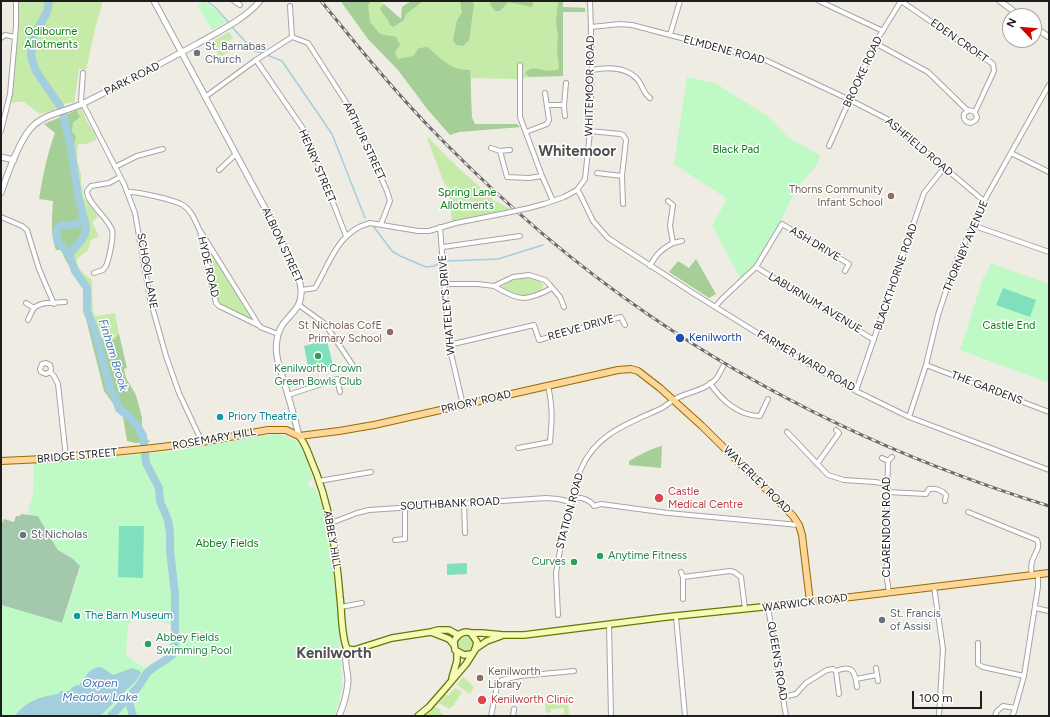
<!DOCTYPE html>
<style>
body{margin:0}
#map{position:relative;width:1050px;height:717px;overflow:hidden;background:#efece3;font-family:Figtree,sans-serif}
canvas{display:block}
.frame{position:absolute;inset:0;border:2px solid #1e1e1e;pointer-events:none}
.north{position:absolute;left:1002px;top:8px;width:40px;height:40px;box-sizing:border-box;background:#fff;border:1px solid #a5a5a5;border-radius:50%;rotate:296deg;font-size:11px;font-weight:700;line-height:16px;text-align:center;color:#1e1e1e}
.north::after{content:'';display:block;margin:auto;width:14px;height:18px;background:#cb0700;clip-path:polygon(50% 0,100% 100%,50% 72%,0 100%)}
.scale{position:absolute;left:912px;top:691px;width:70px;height:18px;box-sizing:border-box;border:2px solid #1e1e1e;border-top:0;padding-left:5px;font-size:12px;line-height:14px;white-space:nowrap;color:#1e1e1e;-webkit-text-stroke:3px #fff;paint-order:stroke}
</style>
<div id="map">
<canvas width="1050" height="717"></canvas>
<div class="frame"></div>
<div class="north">N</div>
<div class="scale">100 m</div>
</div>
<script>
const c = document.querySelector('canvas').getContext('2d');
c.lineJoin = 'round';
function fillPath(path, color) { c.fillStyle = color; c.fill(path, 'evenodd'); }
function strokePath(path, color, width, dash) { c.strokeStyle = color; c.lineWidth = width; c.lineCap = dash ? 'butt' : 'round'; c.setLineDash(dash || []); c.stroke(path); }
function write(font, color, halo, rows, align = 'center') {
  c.font = font + ' Figtree,sans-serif'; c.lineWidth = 3; c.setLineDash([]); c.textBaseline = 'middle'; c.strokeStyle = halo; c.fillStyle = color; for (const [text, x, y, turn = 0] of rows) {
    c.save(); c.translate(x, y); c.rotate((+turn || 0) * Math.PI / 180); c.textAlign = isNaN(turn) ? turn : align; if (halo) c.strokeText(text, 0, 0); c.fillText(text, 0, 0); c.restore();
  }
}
fillPath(new Path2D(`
 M 18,1 L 103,1 L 96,25 L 86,70 L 79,69 L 74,104 L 70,102 L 57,107 L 54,110 L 40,114 L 24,102 L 15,102 L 14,104 L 11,101 L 18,16 Z
 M 343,1 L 380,1 L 401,19 L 402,7 L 411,1 L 563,1 L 563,7 L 585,8 L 585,12 L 563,12 L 563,76 L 529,77 L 516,79 L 471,78 L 471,115 L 475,124 L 517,124 L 520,127 L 459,132 L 450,135 L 428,110 L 398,70 L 368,39 L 342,3 Z
 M 229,32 L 233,38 L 223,44 L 228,52 L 220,58 L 211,42 Z
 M 81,108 C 84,113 85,118 88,123 C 91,129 97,133 96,140 L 86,144 L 78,144 L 77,161 L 81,173 L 81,184 L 83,190 L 83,197 L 94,210 L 98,217 L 92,222 L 99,236 L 91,240 L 88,250 L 78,258 L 76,262 L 82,272 L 92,280 L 93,310 L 94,315 L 96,316 L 115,313 L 119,334 L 113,340 L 103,339 L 100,336 L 89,310 L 89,298 L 85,279 L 74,263 L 74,254 L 81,247 L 82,210 L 78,196 L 72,157 L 76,136 L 72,132 L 73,123 L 80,117 L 77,110 Z
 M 428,137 L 449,159 L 495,201 L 510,209 L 452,222 L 448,187 L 444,183 L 428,141 Z
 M 204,238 L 255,322 L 218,303 L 203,240 Z
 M 524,278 L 536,279 L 543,284 C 541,304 512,294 502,287 C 508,281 516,279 524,278 Z
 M457 643a9 9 0 1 1 18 0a9 9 0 1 1-18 0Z
 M 463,677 L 474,687 L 470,694 L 457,685 Z
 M 455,688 L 462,692 L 453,706 L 452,706 L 450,709 L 439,703 L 445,695 L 449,695 Z
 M 566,700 L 568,700 L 569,716 L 553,716 L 564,714 L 564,708 L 551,709 L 551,712 L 546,713 L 545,704 L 566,702 Z
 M 436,707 L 441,710 L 440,712 L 445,716 L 427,716 L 428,712 Z`), '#c6eaa8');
fillPath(new Path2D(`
 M 343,1 L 371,1 L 368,5 L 370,22 L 380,34 L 396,37 L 400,45 L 395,52 L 398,59 L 413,56 L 419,48 L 428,47 C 441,59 452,71 470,70 L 472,118 L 475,124 L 517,124 L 520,127 L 459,132 L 450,135 L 428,110 L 398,70 L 368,39 L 342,3 Z
 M 411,1 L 423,1 L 406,14 L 404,20 L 393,27 L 390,25 C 388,17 383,16 380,8 L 384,4 L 401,19 L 402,7 Z
 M 460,1 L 473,1 L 474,5 L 469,40 L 463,46 L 456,45 L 453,40 L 457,20 L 462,13 Z
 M 491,1 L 532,1 L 533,3 L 532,7 L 508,2 L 500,11 L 495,11 L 490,4 Z
 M 558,1 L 563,1 L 563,7 L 585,8 L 585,12 L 563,12 L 563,76 L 529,77 L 525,73 C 534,62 544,75 559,69 L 557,50 L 558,37 L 556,23 Z
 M 77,110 L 80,117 L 73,123 L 72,132 L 76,136 L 72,157 L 80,203 L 90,229 L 88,237 L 74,254 L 74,263 L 85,279 L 88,286 L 89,310 L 100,336 L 103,339 L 113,340 L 119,334 L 127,368 L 124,369 L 126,378 L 136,395 L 142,418 L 142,427 L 144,435 L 150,442 L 135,443 L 127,441 L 123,417 L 104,391 L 86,319 L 85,309 L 84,287 L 66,261 L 61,250 L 56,250 C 50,234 52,218 53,201 L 39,199 C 43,176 47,154 55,133 L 44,124 Z
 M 696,259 L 716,294 L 709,298 L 669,272 L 678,261 L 689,268 Z
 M 662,446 L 661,468 L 629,465 L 629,461 C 639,455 650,449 662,446 Z`), '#a6cf97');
fillPath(new Path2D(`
 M 21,514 L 38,516 L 58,550 L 81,563 L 62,623 L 1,605 L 1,525 L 4,519 L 14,522 L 16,516 L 20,516 Z`), '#a4c8ab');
fillPath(new Path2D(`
 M 204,1 L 220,14 L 226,22 L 212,30 L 198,6 Z
 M 687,77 L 715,83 L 766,115 L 789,138 L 820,155 C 817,168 811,172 803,181 C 794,192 788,207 781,219 L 782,224 L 756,267 L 742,281 L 712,226 L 727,199 L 674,164 Z
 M 991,263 L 1049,284 L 1049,383 L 960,350 L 984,275 L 986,276 Z
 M 276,434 C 282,435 289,436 294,440 C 303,446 311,469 312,479 L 308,482 L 309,487 L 314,487 C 326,511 329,539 333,566 C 334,575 332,584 336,591 L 340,642 L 342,686 L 339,703 L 334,716 L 1,716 L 1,605 L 62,623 L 81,567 L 70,556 L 58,550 L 38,516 L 28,514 L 33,493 L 34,462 L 167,452 ZM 135,617 C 146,624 160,618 171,625 C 172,639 171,659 155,663 C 150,664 149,665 144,668 L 126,655 L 128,626 Z`), '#bffac6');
fillPath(new Path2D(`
 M 1003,288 L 1036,300 L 1030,317 L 996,305 Z
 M 327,340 L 333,366 L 309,372 L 304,346 Z
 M 119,526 L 144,526 L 143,578 L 118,577 Z
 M 467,563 L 467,574 L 447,575 L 447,564 Z`), '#80e0be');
fillPath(new Path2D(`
 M 101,667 L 113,675 L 132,668 L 140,671 L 141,673 L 135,682 L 100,716 L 15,716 C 26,701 40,697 58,694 L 61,691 L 69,691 L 74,686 L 80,685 L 80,683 L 83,681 C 87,673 92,667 101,667 Z`), '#a3cede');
strokePath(new Path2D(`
 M 207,1 L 216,8 L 230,24
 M 232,27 L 254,51 L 263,53
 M 267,55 L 282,61 L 332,134 L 365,218
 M 374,227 L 392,251 L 400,256 L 426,267 L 434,266 L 441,262
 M 447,261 L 498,259 L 543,245`), '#a3cede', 1.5);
strokePath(new Path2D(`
 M 49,1 L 47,12 L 33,38 L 31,56 L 36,71 L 60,106 L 63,113 L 71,148 L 78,196 L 82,210 L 83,218 L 81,221 L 76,224 L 61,226 L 58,228 L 56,233 L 58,242 L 69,254 L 75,271 L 87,288 L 87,311 L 94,328 L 111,391 L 114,394 L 119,409 L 130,417 L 138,427 L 143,436 L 146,463 L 159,488 L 160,501 L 168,520 L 170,532 L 170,550 L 175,594 L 175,643 L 172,655 L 167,659 L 153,668 L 147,673 L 138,687 L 111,716
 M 69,254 C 82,241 90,234 83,215
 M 128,698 L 133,716`), '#a3cede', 8);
const minor = new Path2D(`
 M 234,1 L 240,5
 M 819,1 L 883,31
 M 290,6 L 292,37 L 308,43 L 351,110 L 387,191 L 390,201 L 381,224
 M 591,27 L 620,24 L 632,25 L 765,60 L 850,100 L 887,119 L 984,201
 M 670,35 L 680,1
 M 1,38 L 5,35 L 15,37
 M 875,43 L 928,72 L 967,110
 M 256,60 L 306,133 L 346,236
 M 520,65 L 520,117 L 542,176 L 553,201
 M 592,70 C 608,67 627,67 638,80 C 643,86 643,93 650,98
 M 83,73 L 81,100 L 124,184 L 135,213 L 150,299 L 166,356 L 179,393 L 202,442
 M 205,97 L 256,60 L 292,37
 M 548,105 L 564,105
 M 565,116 L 564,106 L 566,83
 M 1,131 L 10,94 L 16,26 L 16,1
 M 590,131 L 620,134 L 623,135 L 626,140 L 622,176 L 623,204
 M 526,132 L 547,124 L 549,120 L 545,93
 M 829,146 L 875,43 L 901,1 L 993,64 L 994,71 L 975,112 L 969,110 L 964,114 C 963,119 965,122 971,123 L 976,120 L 977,117 L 975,112
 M 491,148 L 500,151 L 507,177 L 529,178 L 542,176
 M 500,151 L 510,150
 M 1011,153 L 1049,172
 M 115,167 L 137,156 L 163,149
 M 219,170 L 236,154
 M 597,173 L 622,176
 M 577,190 L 580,194 L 593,221 L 608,238 L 696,295 L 796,357 L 856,391 L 909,417 L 1049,470
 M 127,192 C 137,191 174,200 183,205 C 191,210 195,220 199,229 L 260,327 L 278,334
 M 529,208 L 544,204 L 564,197 L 577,190 L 585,179 L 590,132 L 592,60 L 590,1
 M 1,217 L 22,226 L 27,230 L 39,269 L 54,304
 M 972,225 L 1049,252
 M 440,227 L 449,345 L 463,405
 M 200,231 L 216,303 L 219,306 L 260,326
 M 673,243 L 682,241
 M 443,247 L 520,236
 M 650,266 C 656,254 662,249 673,243 L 670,226 L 673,205 L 668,201
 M 756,267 L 874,340
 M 94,273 L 103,270 L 106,266 C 109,259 114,236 112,230 C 109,219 86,202 87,191 L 91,186 L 109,183 L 120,177
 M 444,284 L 478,284 L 494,286 L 513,277 L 529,275 L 545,280 L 549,284 L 560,297 L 564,307
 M 494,286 C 519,301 526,302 552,288
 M 302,290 L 315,288 C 330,263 338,231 370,223 L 418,231 L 429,231 L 456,223 L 506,213
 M 26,303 L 34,308
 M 299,305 L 325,324 L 356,370
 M 715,307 L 722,299 L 756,267 L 782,224 L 849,264 L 845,271
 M 28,320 C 30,316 32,311 34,308 C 42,301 56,303 65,302
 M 449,345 L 534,325 L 539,340 L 621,317 L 625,325
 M 926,365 L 1049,412
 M 50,372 L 51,369 L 50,365 L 46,363 L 42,364 L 40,369 L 41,372 L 46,374 L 50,372 L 54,376 L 58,384 L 66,457
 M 710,383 C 721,400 739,416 760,416 L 768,399
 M 856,391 L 924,193 L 944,168
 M 288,395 L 337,379 L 340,392
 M 909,417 L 926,365 L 938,315 L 955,264 L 984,201 L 1049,85
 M 787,432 L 828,475 L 844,480 L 875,482 L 887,484
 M 518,448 L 550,442 C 552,420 553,408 548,386
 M 882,458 L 888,461 L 892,457
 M 888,461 L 887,503 L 888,555 L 886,572 L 889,593
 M 817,464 L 839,433 L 836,430
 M 319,481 L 371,472
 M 887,492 L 926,494 L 929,489 C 935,488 942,490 946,495 L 945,501
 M 575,498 C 582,497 590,500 594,506 L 601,504 L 668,513 L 799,525
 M 575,498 C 573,487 577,479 581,469 C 596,433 630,423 662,408 C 667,405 670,402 675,399 C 688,392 706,390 716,379 C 719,375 721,370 724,365
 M 464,503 L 465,533
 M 968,512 L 1037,540 C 1041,548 1034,554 1032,562 C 1031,566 1031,571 1032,575
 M 331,523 L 357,513 L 369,510 L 546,498 L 558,499 L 571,502
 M 395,540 L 405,539 L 405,506
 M 681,572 L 683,577 L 683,599
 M 683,577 L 730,571 L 734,572 L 741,577 L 745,609
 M 934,587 L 943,649 L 939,716
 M 341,607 L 362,603
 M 768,607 L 786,716
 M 1035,608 L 1049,611
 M 558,615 L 556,573 L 562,539 L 572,501
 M 676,617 L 685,716
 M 609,625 L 611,716
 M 978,643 L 978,664 L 983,667 L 1024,676
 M 876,668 L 878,681
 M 836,671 C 853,664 855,672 857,687
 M 836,671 L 839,694
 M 856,679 L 877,675
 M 783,697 L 796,694 L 806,683 L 827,670 L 833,669 L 836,671
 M 491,716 L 497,686 L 502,680 L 520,676 L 574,671
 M 513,716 L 514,709
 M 995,716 L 997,711 L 1003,706 L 1015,708
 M 1012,716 L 1014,712 L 1024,676 L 1038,587 L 1038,574`);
const tertiary = new Path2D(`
 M 154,1 L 274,225 L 300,283 C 307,314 280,314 277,340 C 274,355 281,371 285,385 C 290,402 295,419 299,436
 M 1000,1 L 1020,16
 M 1034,27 L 1049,37
 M 1,157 L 14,160
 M 1,193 C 7,175 20,137 34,125 C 47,113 68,111 84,103 C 122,84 160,64 197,44 C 218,32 245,19 260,1
 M 339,716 C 344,705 347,693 348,681 C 348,671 343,659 347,649`);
const secondary = new Path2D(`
 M 299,436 C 305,443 308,452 311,460 C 330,503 336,551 340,597 C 342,613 341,635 347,649 L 354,650 L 392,638 L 431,632 L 438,630 L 449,630 L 458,635
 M 431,632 L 449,639 L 454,645
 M 471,633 L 482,633 L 503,635 L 524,635 L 666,617 L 810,602
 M 475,649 L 487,641 L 501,636
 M 452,678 L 457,661 L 457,652
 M 418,716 L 429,707 L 443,691 L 466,664 L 475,650 L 477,642 L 471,633 C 463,630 458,634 454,641 L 455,650 L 464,655 L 471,654`);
const primary = new Path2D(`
 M 1,461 L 44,459 L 153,448 L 202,442 L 268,430 L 286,430 L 299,436 L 339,431 L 374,425 L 618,370 L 631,369 L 638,371 L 660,388 L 702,426 L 793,516 L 799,525 L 802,535 L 810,602 L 1049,573`);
strokePath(minor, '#a5a5a5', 6);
strokePath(tertiary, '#a5a5a5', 7);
strokePath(secondary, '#667703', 8);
strokePath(primary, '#976b00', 8);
strokePath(minor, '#fff', 4);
strokePath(tertiary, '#fff', 5);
strokePath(secondary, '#f5fbb6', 5.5);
strokePath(primary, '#fdd69a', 6);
const rail = new Path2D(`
 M 321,1 C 360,49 399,97 443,141 C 505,204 573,263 646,313 C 769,398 907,462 1049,506`);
strokePath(rail, '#6c6c6c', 3);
strokePath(rail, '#fff', 1.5, [4.5]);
const minorBridge = new Path2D(`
 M 506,213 L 529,208`);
strokePath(minorBridge, '#a5a5a5', 6, []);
strokePath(minorBridge, '#fff', 4);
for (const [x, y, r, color] of [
 [197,53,4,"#6b7280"],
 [891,196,4,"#8d6e63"],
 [390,332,4,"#8d6e63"],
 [680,338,5,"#1a4fb4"],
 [318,356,4,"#2e9e5b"],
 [220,417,4,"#0f9aa8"],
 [659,498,5,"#e0444e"],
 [23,535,4,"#6b7280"],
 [600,556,4,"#2e9e5b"],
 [574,562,4,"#2e9e5b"],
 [77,616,4,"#0f9aa8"],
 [882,620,4,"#6b7280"],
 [148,644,4,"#2e9e5b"],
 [480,678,4,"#8d6e63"],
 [482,700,5,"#e0444e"]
]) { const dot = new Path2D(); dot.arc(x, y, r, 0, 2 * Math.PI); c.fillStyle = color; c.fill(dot); strokePath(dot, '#fff', 1.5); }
write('11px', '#097e17', '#fff', [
 ["Odibourne",51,32],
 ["Allotments",51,45],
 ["Black Pad",736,150],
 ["Spring Lane",467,193],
 ["Allotments",467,206],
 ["Castle End",1009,326],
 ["Abbey Fields",227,544]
]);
write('11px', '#1e1e1e', '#fff', [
 ["EDEN CROFT",959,41,35],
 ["ELMDENE ROAD",724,50,15],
 ["BROOKE ROAD",863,72,-65],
 ["PARK ROAD",132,79,-27],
 ["WHITEMOOR ROAD",590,86,-89],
 ["ARTHUR STREET",364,141,65],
 ["ASHFIELD ROAD",919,147,40],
 ["HENRY STREET",317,166,67],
 ["ASH DRIVE",815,244,31],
 ["ALBION STREET",282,245,65],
 ["THORNBY AVENUE",966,246,-67],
 ["HYDE ROAD",208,267,77],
 ["SCHOOL LANE",147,271,80],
 ["BLACKTHORNE ROAD",896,277,-71],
 ["LABURNUM AVENUE",815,303,31],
 ["WHATELEY'S DRIVE",447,305,-95],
 ["REEVE DRIVE",581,328,-16],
 ["FARMER WARD ROAD",806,361,30],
 ["THE GARDENS",987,388,21],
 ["PRIORY ROAD",476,402,-13],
 ["ROSEMARY HILL",214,439,-10],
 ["BRIDGE STREET",77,456,-5],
 ["WAVERLEY ROAD",757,480,45],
 ["SOUTHBANK ROAD",450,504,-3],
 ["STATION ROAD",570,511,-75],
 ["CLARENDON ROAD",887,527,-90],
 ["ABBEY HILL",332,540,80],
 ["WARWICK ROAD",805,603,-7],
 ["QUEEN'S ROAD",777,661,81]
]);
write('11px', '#5b616d', '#fff', [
 ["St. Barnabas",205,47],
 ["Church",205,60],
 ["St Nicholas",31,535],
 ["St. Francis",890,614],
 ["of Assisi",890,627]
], 'left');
write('11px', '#785e54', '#fff', [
 ["Thorns Community",883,190],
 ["Infant School",883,203],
 ["St Nicholas CofE",382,326],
 ["Primary School",382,339],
 ["Kenilworth",488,672,"left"],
 ["Library",488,685,"left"]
], 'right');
write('11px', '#164399', '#fff', [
 ["Kenilworth",689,338]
], 'left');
write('11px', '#27864d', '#fff', [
 ["Kenilworth Crown",318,369,"center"],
 ["Green Bowls Club",318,382,"center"],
 ["Anytime Fitness",608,556],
 ["Curves",566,562,"right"],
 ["Abbey Fields",156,638],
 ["Swimming Pool",156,651]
], 'left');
write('11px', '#0d838f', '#fff', [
 ["Priory Theatre",228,417],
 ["The Barn Museum",85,616]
], 'left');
write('11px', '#be3a42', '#fff', [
 ["Castle",668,492],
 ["Medical Centre",668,505],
 ["Kenilworth Clinic",491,700]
], 'left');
write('italic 12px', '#4878af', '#fff', [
 ["Finham Brook",113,355,73],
 ["Oxpen",100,683],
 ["Meadow Lake",100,697]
]);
write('bold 15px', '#515151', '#fff', [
 ["Whitemoor",577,152],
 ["Kenilworth",334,654]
]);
</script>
